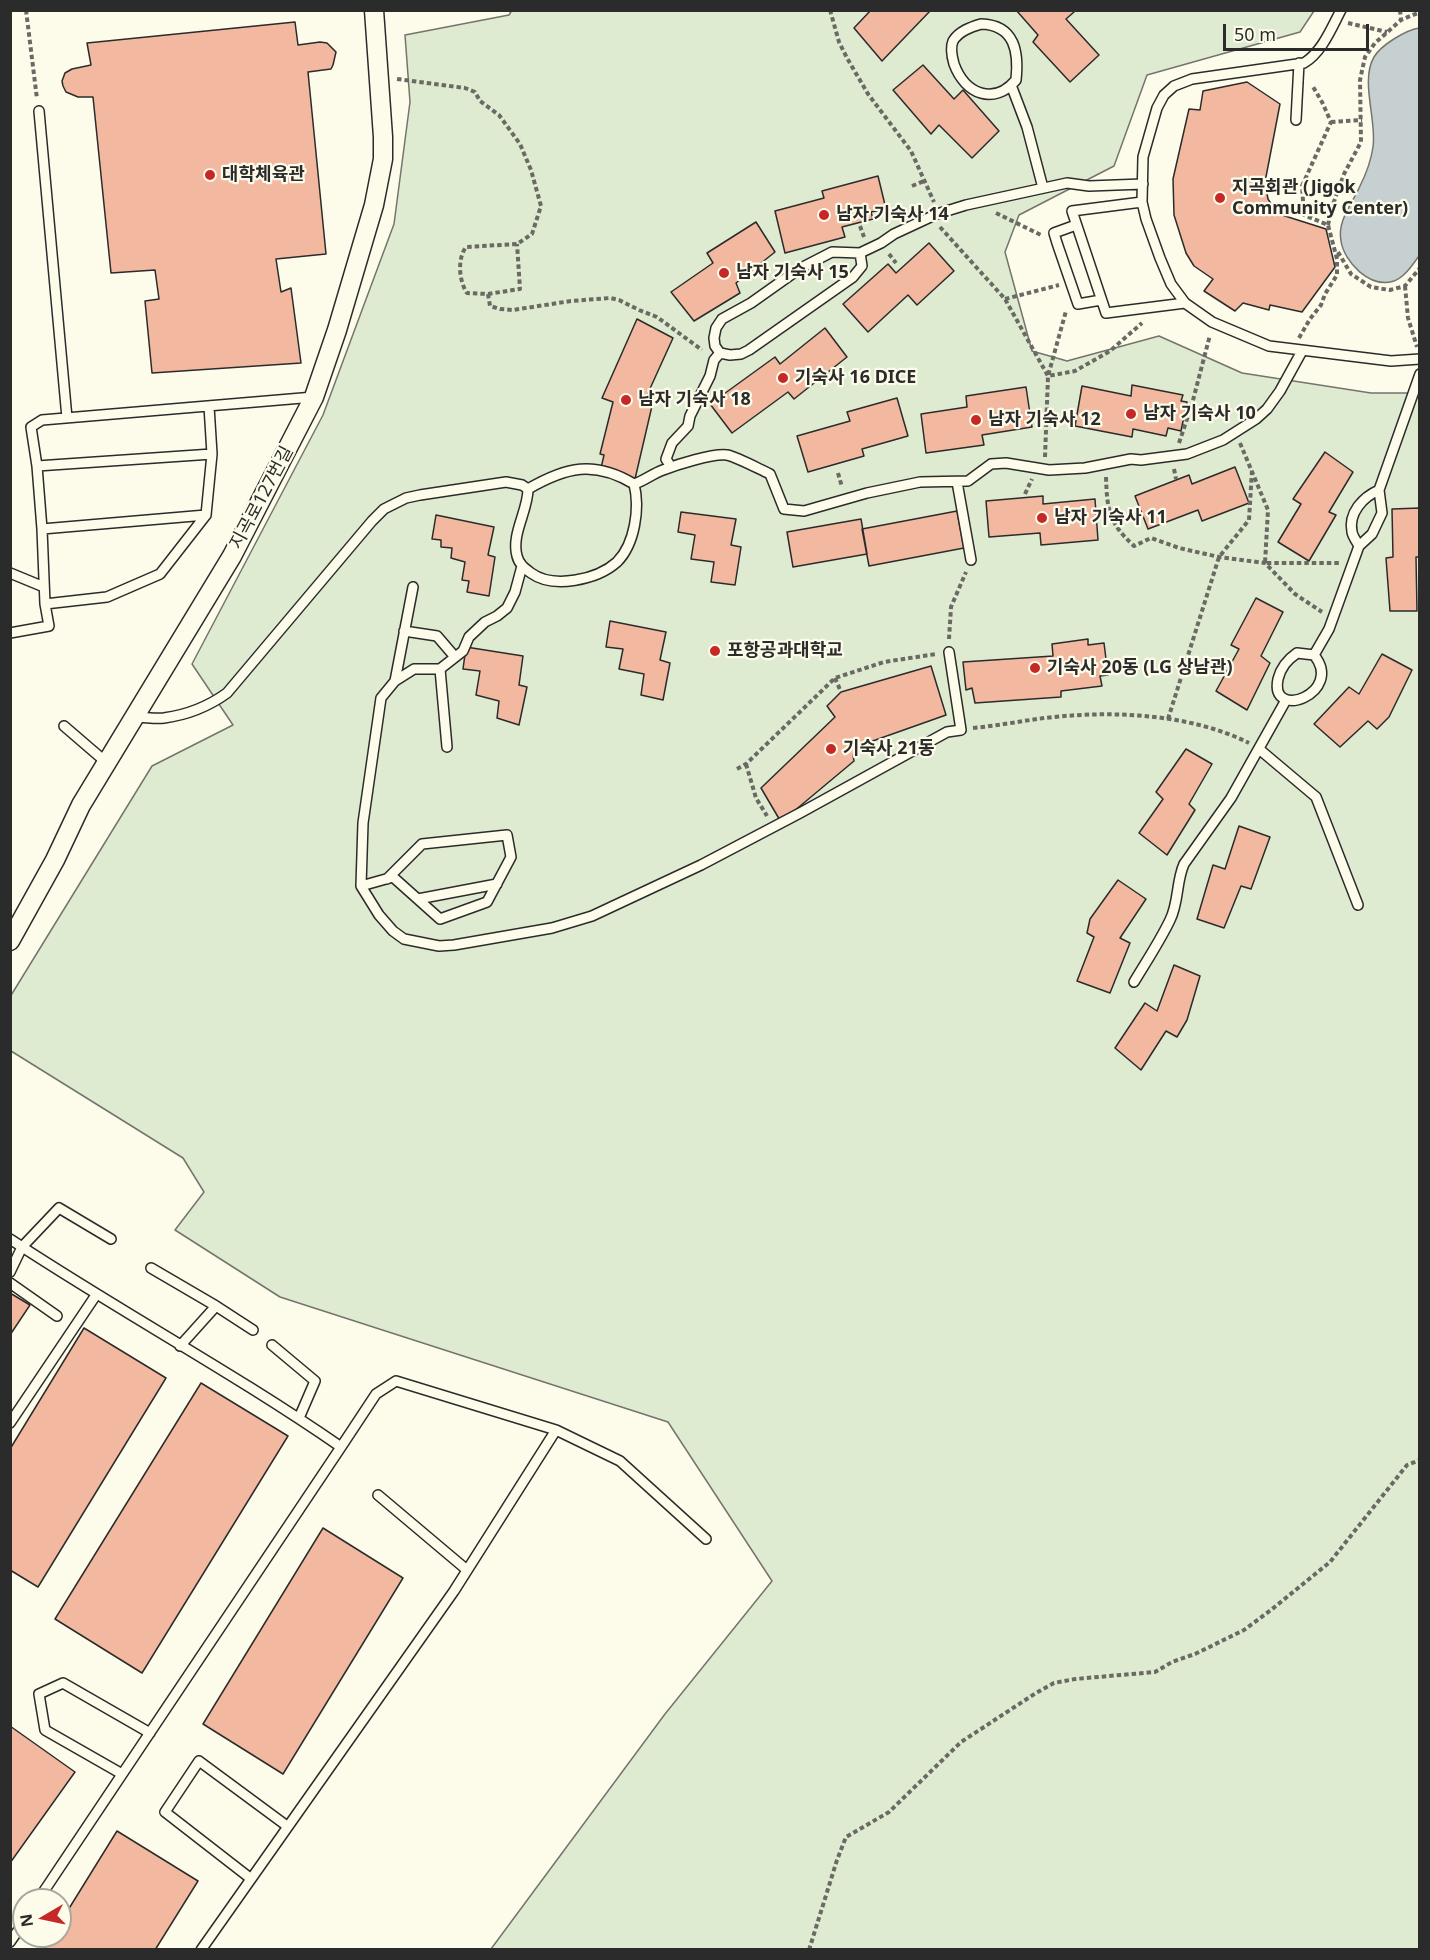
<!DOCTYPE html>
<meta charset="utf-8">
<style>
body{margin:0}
#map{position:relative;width:1430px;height:1960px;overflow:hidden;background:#fdfbea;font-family:"Noto Sans",sans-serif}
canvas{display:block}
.frame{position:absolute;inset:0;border:12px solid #2b2b2b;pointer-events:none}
.north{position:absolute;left:12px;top:1888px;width:60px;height:60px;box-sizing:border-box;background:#fdfbea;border:2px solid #a9a89e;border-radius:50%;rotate:261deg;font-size:16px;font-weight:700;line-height:24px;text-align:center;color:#2b2b2b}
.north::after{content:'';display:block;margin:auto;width:21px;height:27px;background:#c62828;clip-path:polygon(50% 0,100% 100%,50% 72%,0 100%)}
.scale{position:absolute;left:1223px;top:24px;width:146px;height:27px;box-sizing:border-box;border:3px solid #2b2b2b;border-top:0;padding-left:8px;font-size:18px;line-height:21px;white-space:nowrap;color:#2b2b2b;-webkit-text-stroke:4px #fdfbea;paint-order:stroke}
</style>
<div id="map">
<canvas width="1430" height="1960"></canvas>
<div class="frame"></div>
<div class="north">N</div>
<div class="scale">50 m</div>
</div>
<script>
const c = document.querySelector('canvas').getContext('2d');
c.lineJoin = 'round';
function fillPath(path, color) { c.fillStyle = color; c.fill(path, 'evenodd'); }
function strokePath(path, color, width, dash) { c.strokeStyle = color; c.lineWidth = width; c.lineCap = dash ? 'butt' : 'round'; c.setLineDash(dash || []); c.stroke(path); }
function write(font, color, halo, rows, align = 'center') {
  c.font = font + ' "Noto Sans","Noto Sans KR",sans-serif'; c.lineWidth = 4.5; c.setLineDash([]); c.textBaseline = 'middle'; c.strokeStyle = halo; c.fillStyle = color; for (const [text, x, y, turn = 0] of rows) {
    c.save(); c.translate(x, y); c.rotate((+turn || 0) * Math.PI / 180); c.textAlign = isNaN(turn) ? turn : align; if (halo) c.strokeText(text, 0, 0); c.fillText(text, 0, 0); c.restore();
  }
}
const green = new Path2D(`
 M 512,10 L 1314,11 L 1300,32 L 1147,75 L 1114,166 L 1019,215 L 1005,252 L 1032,351 L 1067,361 L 1159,336 L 1242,373 L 1371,393 L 1419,393 L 1419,1949 L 491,1949 L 665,1714 L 772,1581 L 668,1422 L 280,1297 L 175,1230 L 204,1192 L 183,1158 L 11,1051 L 10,997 L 152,766 L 233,725 L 192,664 L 323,415 L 394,224 L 410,102 L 405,35 L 509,15 Z`);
fillPath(green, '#deebd1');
strokePath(green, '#74746e', 1.5);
const water = new Path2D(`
 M 1419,28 L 1419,256 C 1413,264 1405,277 1394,281 C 1370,289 1344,262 1341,241 C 1337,221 1352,204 1360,186 C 1366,174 1371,161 1373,147 C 1377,120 1360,81 1374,57 C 1381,45 1406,30 1419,28 Z`);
fillPath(water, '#c7d0d0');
strokePath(water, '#74746e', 1.5);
const building = new Path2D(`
 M 871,10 L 931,10 L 882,61 L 854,28 Z
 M 1016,10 L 1072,10 L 1074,12 L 1066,19 L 1099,55 L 1070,82 L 1033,42 L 1038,35 Z
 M 295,22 L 298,45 L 320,42 L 327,43 L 336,52 L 333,65 L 331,69 L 308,72 L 326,254 L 276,259 L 281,292 L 291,288 L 301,363 L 152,373 L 145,301 L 159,299 L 155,270 L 111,273 L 93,97 L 78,97 L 66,92 L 63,86 L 62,81 L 65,73 L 72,69 L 91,65 L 87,43 Z
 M 923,65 L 954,99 L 963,90 L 999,131 L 972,158 L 939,125 L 931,134 L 893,90 Z
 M 1247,82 L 1280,104 L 1265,182 L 1268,199 L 1275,210 L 1285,216 L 1326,229 L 1335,267 L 1302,312 L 1270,305 L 1269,310 L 1243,303 L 1235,311 L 1204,291 L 1213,279 L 1194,266 L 1186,253 L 1174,215 L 1173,179 L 1189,109 L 1200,110 L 1203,91 Z
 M 878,176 L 886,209 L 871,212 L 873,219 L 842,227 L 845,237 L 785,253 L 775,211 L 824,198 L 822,191 Z
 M 756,222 L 775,252 L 736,283 L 740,293 L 694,321 L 671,292 L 713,263 L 707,253 Z
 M 929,243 L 954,271 L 917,305 L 908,295 L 868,332 L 843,304 L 888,264 L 896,273 Z
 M 637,319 L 673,338 L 643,404 L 652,406 L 635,479 L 601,468 L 604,455 L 600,454 L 613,402 L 602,398 Z
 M 825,328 L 847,357 L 794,399 L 788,392 L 732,433 L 710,404 L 775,357 L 780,364 Z
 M 1132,385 L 1183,395 L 1181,401 L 1187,402 L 1181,431 L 1168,428 L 1166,436 L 1133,429 L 1132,437 L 1075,426 L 1082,386 L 1131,396 Z
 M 1026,387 L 1032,427 L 982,435 L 984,445 L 926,453 L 921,414 L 967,407 L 966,396 Z
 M 897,398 L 908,436 L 862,449 L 864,456 L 808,472 L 797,436 L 850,421 L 847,412 Z
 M 1325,452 L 1353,472 L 1329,512 L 1336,515 L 1309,561 L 1278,542 L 1301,504 L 1293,499 Z
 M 1235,467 L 1249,503 L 1202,521 L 1198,510 L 1148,529 L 1135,496 L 1189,475 L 1192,484 Z
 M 1043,496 L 1043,504 L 1095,499 L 1098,540 L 1041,545 L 1040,533 L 989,537 L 986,501 Z
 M 1420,508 L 1420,557 L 1416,557 L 1417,611 L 1390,611 L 1386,558 L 1393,557 L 1392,509 Z
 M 957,511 L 964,548 L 869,566 L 862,529 Z
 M 681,512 L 736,519 L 731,545 L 741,547 L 735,585 L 711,582 L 714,562 L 691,559 L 695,535 L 678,532 Z
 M 436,515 L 494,527 L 488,555 L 495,557 L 489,596 L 467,592 L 469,581 L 462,580 L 465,562 L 451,558 L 452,548 L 441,547 L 441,540 L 432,539 Z
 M 861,519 L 867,554 L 793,567 L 787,532 Z
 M 1256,598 L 1283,612 L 1261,656 L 1270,663 L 1247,710 L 1216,691 L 1239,649 L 1231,645 Z
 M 610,621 L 666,632 L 660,660 L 670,663 L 663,700 L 641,695 L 644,674 L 619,669 L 623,649 L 606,647 Z
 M 1088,639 L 1088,645 L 1104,643 L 1108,675 L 1100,676 L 1102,686 L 1061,691 L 1061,697 L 975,703 L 972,688 L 966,690 L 963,662 L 1053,656 L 1052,644 Z
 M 466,647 L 523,656 L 519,685 L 527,687 L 519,725 L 497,718 L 499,701 L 476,695 L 480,671 L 463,669 Z
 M 1382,654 L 1412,670 L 1389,717 L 1377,729 L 1368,721 L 1340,747 L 1314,724 L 1349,687 L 1359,694 Z
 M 931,666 L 946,715 L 867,743 L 853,755 L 854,761 L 781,822 L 761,788 L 835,717 L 827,706 L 841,692 Z
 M 1186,749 L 1212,764 L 1189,804 L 1195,810 L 1167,855 L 1139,833 L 1163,799 L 1156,792 Z
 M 1239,826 L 1270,837 L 1251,889 L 1241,886 L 1224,928 L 1197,919 L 1213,865 L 1225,869 Z
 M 1118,880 L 1146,899 L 1120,938 L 1130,943 L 1110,993 L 1077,981 L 1094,937 L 1087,933 L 1090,919 Z
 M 1174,965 L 1200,976 L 1187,1020 L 1177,1037 L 1166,1031 L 1141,1070 L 1115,1048 L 1145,1003 L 1157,1011 Z
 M 10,1293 L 30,1305 L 10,1335 Z
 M 84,1328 L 166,1378 L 38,1587 L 10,1570 L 10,1449 Z
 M 201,1383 L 288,1436 L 142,1673 L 55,1619 Z
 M 323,1528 L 403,1578 L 283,1774 L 203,1724 Z
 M 10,1726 L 75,1772 L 10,1863 Z
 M 117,1831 L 198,1881 L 155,1950 L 44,1950 L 52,1936 L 60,1936 L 60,1923 Z`);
fillPath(building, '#f2b8a0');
strokePath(building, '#2b2b2b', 1.5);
const lane = new Path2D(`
 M 1341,10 C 1331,29 1322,52 1304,63 L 1192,79 L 1174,86 L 1164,95 L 1157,108 L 1143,157 L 1142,202 L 1146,219 L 1160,258 L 1171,284 L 1185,303 L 1212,322 L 1269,346 L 1391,361 L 1420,359
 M 981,24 C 1015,25 1019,52 1016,80 C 994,106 965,94 954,64 C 952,57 950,48 953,41 C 959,31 971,27 981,24 Z
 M 1011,85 L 1027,127 L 1043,188
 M 39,111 L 67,418
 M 1296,120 L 1299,63
 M 1142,202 L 1072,211 L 1106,313 L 1185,303
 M 1076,225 L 1054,233 L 1057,243 L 1078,304 L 1101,300
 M 860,253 L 832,252 L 799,269 L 751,303 L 722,319 L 716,328 L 714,338 L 715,346 L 720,353 L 730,355 L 741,354 L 749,350 L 853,277 L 862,266 L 860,253 L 881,243 L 894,234 L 937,214 L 966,205 L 1067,183 L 1089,186 L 1143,184
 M 209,406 L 212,454 L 37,466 L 31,427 L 42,420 L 314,397
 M 37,466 L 42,529 L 206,515 L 212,454
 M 671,467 L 666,459 L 672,443 L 688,426 L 690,416 L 710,376 L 714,360 L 720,353
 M 957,482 L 971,560
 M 634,484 C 640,508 635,544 617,562 C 597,580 553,589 531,573 C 524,568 519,564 517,556 C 511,534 528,511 528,489 C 566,467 594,460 634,484 C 644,481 652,474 663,470 C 676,465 713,453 727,455 C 737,457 759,469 770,474 L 784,509 L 804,511 L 867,493 L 920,482 L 968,481 L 991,464 L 1006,463 L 1049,470 L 1085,468 L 1131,459 L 1141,460 L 1187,454 L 1223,440 L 1256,419 L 1267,409 L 1280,391 L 1302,351
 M 42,529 L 45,604 L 107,597 L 160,574 L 206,515
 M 1359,546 C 1357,542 1353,537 1352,532 C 1348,513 1363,497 1379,490
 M 522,566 L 515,592 L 507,608 L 497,616 L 485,622 L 469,637 L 463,651 L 440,669 L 414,669 L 395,681 L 381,698 L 363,823 L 361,886 L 379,915 L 393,931 L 404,939 L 439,946 L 454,945 L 552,928 L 592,916 L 701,865 L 800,813 L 947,732 L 961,730 L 949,652
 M 10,573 L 44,587
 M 404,631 L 437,636 L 455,657
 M 10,633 L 49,626 L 45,604
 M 1297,653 L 1314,655 C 1345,693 1269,722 1278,679 C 1281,667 1287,660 1297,653 Z
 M 1314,655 L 1329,629 L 1359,546 L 1372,534 L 1382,513 L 1379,490 L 1420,374
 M 440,669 L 447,747
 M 395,681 L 413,587
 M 135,717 C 145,717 155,719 164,718 C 186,715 209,706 227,693 L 372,521 L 384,509 L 406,498 L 420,495 L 506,482 L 522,485 L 528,489
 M 64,726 L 107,763
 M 1259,749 L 1316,797 L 1358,905
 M 361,886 L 393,877 L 440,919 L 487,902 L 511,857 L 507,835 L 422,844 L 387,879
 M 418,899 L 497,884
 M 1134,982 C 1146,962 1160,941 1170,920 C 1179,902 1176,882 1184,864 L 1231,798 L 1286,700
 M 10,1239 C 119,1311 234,1373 341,1447 L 38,1900
 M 151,1268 L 216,1306 L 180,1346
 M 10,1272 L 22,1247 L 59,1208 L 111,1239
 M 10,1283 L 57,1316
 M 216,1306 L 253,1330
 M 272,1345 L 315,1381 L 299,1418
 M 10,1423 L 96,1295
 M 341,1447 L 376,1394 L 396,1381 L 556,1430 L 620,1461 L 706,1539
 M 378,1495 L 467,1570
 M 122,1774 L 45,1730 L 39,1694 L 63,1683 L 150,1733
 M 250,1878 L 165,1812 L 199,1761 L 287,1826
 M 10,1942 L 24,1922
 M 201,1950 L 454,1591 L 556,1430`);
const street = new Path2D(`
 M 10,941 L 55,860 L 81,805 L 232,556 L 314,397 L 337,330 L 374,205 L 383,159 L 383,137 L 374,10`);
strokePath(lane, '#2b2b2b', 12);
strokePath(street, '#2b2b2b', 21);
strokePath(new Path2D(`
 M 26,10 L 37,99
 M 830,10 L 839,42 L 847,58 L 868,94 L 911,151 L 934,202
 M 1400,10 L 1401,20
 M 1348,23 L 1387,32
 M 397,79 L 465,88 L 475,92 L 480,101 L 499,115 L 520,144 L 531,170 L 541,206 L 532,234 L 517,244 L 466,247 C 457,259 459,281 467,293 L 488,294 L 490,306 L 500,309 L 513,310 L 571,301 L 610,298 L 619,300 L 639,310 L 657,317 L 702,350
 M 1331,122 L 1362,120
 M 912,186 L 924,181
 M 996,213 L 1041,235
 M 1328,225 L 1332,207 L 1344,174 L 1361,142 L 1360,80 L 1365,57 L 1375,43 L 1401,20 L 1420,12
 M 860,226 L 864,237
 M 940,227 L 1005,299 L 1048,376 L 1075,371 L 1110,351 L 1142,323
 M 1338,252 L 1351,274 L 1371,287 L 1390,290 L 1405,286 L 1420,268
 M 889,254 L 896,263
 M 1405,286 L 1408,318 L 1417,347
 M 488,294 L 520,289 L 517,244
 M 1005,299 L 1059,285
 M 1299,338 L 1310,319 L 1321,305 L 1325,294 L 1337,275 L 1337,259 L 1328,225 L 1304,215 L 1302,186 L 1331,122 L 1322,102 L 1312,85
 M 1179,443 L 1192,404 L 1210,335
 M 1240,443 L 1268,510 L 1265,563 L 1340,563
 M 1045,457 L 1048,376 L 1066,311
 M 1174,469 L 1176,479
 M 838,473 L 842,487
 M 1106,477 C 1107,510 1109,523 1134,546 L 1151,538 L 1179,548 L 1219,557 L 1265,563 L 1295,594 L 1322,612
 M 1025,494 L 1032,479
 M 949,639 L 951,607 L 966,572
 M 835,678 L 841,692
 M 1168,719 L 1219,557 L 1249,520 L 1252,470
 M 973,728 C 995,726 1016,722 1037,719 C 1104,710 1187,712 1249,743
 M 746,764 L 756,798 L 767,816
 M 737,769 L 746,764 L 835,678 L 884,662 L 936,654
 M 809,1950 L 837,1860 L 846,1837 L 889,1812 L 961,1742 L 1036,1693 L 1054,1683 L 1075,1679 L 1155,1672 L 1172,1662 L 1195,1654 L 1244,1630 L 1271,1610 L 1330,1562 L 1407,1465 L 1420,1460`), '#6a6964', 4, [4.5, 3]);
strokePath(lane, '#fdfbea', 9);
strokePath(street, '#fdfbea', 18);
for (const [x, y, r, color] of [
 [210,175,6,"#c62828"],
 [1220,198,6,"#c62828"],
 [824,215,6,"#c62828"],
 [724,273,6,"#c62828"],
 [783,378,6,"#c62828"],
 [626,400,6,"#c62828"],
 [1131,414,6,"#c62828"],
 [976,420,6,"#c62828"],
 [1042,518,6,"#c62828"],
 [715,651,6,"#c62828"],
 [1035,668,6,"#c62828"],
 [831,749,6,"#c62828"]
]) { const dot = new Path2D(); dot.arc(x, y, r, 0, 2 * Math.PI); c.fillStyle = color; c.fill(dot); strokePath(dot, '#fdfbea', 2); }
write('bold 18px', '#2b2b2b', '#fdfbea', [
 ["대학체육관",222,175],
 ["지곡회관 (Jigok",1232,188],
 ["Community Center)",1232,209],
 ["남자 기숙사 14",836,215],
 ["남자 기숙사 15",736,273],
 ["기숙사 16 DICE",795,378],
 ["남자 기숙사 18",638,400],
 ["남자 기숙사 10",1143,414],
 ["남자 기숙사 12",988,420],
 ["남자 기숙사 11",1054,518],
 ["포항공과대학교",727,651],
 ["기숙사 20동 (LG 상남관)",1047,668],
 ["기숙사 21동",843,749]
], 'left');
write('18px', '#2b2b2b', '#fdfbea', [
 ["지곡로127번길",262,498,-62]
]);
</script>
